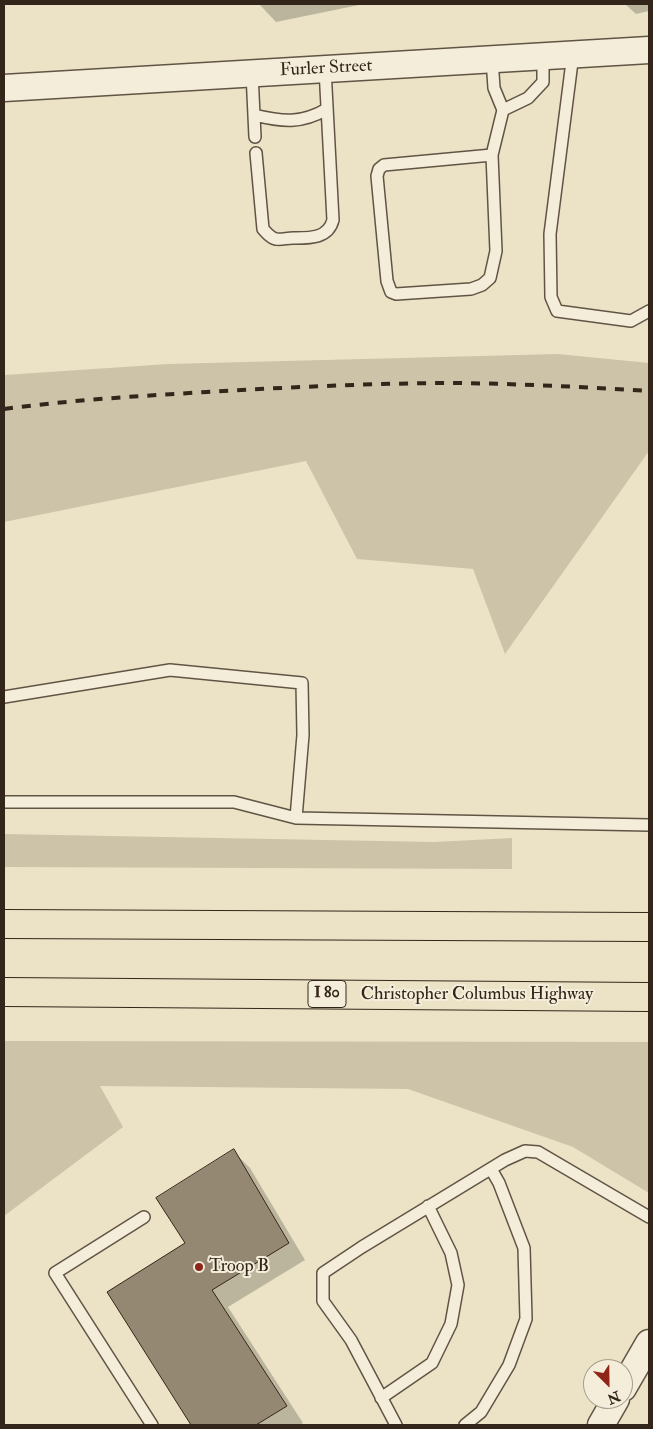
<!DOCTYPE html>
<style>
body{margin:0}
#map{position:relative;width:653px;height:1429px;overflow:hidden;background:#ece3c6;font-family:"IM FELL Double Pica",serif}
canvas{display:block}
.frame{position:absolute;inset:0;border:5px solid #34251a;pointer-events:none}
.north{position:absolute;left:583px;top:1359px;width:50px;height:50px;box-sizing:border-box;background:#f3edda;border:1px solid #a79d8d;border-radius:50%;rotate:157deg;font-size:14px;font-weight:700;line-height:20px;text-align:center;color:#34251a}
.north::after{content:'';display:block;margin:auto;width:18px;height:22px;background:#8f2418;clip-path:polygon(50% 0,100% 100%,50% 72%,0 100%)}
</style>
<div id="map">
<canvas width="653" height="1429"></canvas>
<div class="frame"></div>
<div class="north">N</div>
</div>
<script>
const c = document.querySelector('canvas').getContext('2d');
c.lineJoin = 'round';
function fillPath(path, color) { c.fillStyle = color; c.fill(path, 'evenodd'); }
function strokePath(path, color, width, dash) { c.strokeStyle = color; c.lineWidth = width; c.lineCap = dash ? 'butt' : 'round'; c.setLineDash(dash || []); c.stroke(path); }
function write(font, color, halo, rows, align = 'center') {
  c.font = font + ' "IM FELL Double Pica",serif'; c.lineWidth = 4; c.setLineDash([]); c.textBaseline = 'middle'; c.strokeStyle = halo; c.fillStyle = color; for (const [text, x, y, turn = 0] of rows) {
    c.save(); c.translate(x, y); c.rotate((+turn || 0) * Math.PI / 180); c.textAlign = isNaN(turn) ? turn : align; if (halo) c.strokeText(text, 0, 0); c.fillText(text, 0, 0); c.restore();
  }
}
fillPath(new Path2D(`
 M 558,354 L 649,363 L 649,451 L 505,654 L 473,569 L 357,559 L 306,461 L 4,522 L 4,375 L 168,364 Z
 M 4,834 L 434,842 L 512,838 L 512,869 L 4,867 Z
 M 4,1041 L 649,1042 L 649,1193 L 573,1147 L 408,1089 L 100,1086 L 123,1127 L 4,1216 Z`), '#cdc3a9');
fillPath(new Path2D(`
 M 259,4 L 364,4 L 276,22 Z
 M 625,4 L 649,4 L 649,11 L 636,14 Z
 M 233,1151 L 250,1168 L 305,1260 L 228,1307 L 303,1423 L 299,1425 L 192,1425 L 109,1293 L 187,1243 Z`), '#0003');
const building = new Path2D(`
 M 234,1149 L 289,1243 L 212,1290 L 287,1406 L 256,1425 L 191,1425 L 107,1292 L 185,1243 L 156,1198 Z`);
fillPath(building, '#948873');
strokePath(building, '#34251a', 1);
const service = new Path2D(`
 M 573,54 L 550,234 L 551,297 L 557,311 L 631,321 L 649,311
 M 492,59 L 494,88 L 503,110 L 528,98 L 543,82 L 543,56
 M 252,73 L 255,137
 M 254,115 C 283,122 301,124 327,109
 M 256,153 L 263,229 C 267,233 270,238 276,239 C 281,240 287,238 293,238 C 309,238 328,239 333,220 L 325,69
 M 492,155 L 384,165 L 379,169 L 377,176 L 387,281 L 391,292 L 396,294 L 471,289 L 482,285 L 490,278 L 496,251 L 492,155 L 503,110
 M 4,697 L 170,670 L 302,683 L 303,735 L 296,818 L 649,825
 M 4,802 L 234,802 L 296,818
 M 144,1217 L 55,1273 L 152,1425
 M 381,1398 L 432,1363 L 451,1324 L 458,1285 L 451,1253 L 428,1206
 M 396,1425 L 351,1340 L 323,1301 L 323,1273 L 362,1247 L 505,1160 L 525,1151 L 538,1152 L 649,1217
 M 465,1425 L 481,1412 L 509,1365 L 526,1319 L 524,1248 L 499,1183 L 491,1169`);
const tertiary = new Path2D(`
 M 4,88 L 649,50
 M 623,1388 L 649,1343
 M 601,1425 L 616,1399`);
const motorway = new Path2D(`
 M 4,924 L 649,927
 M 4,992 L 649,997`);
strokePath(service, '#625445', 14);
strokePath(tertiary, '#625445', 29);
strokePath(motorway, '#34251a', 30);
strokePath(service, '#f3edda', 11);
strokePath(tertiary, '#f3edda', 26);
strokePath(motorway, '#ece3c6', 28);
strokePath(new Path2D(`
 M 4,409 C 71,400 139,396 207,392 C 291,387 376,383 460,383 C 523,384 586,387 649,391`), '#34251a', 4, [9, 9]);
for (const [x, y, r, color] of [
 [199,1267,5,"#8f2418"]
]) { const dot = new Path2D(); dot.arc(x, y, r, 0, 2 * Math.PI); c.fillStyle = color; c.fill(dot); strokePath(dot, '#f3edda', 2); }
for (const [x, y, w] of [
 [327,994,38]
]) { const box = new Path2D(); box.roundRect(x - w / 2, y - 13.5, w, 27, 4); c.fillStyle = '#f3edda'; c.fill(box); strokePath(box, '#34251a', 1); }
write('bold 16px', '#34251a', null, [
 ["I 80",327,994]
]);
write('18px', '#34251a', '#f3edda', [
 ["Furler Street",326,69,-3],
 ["Christopher Columbus Highway",477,995]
]);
write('18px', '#34251a', '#f3edda', [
 ["Troop B",209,1267]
], 'left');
</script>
